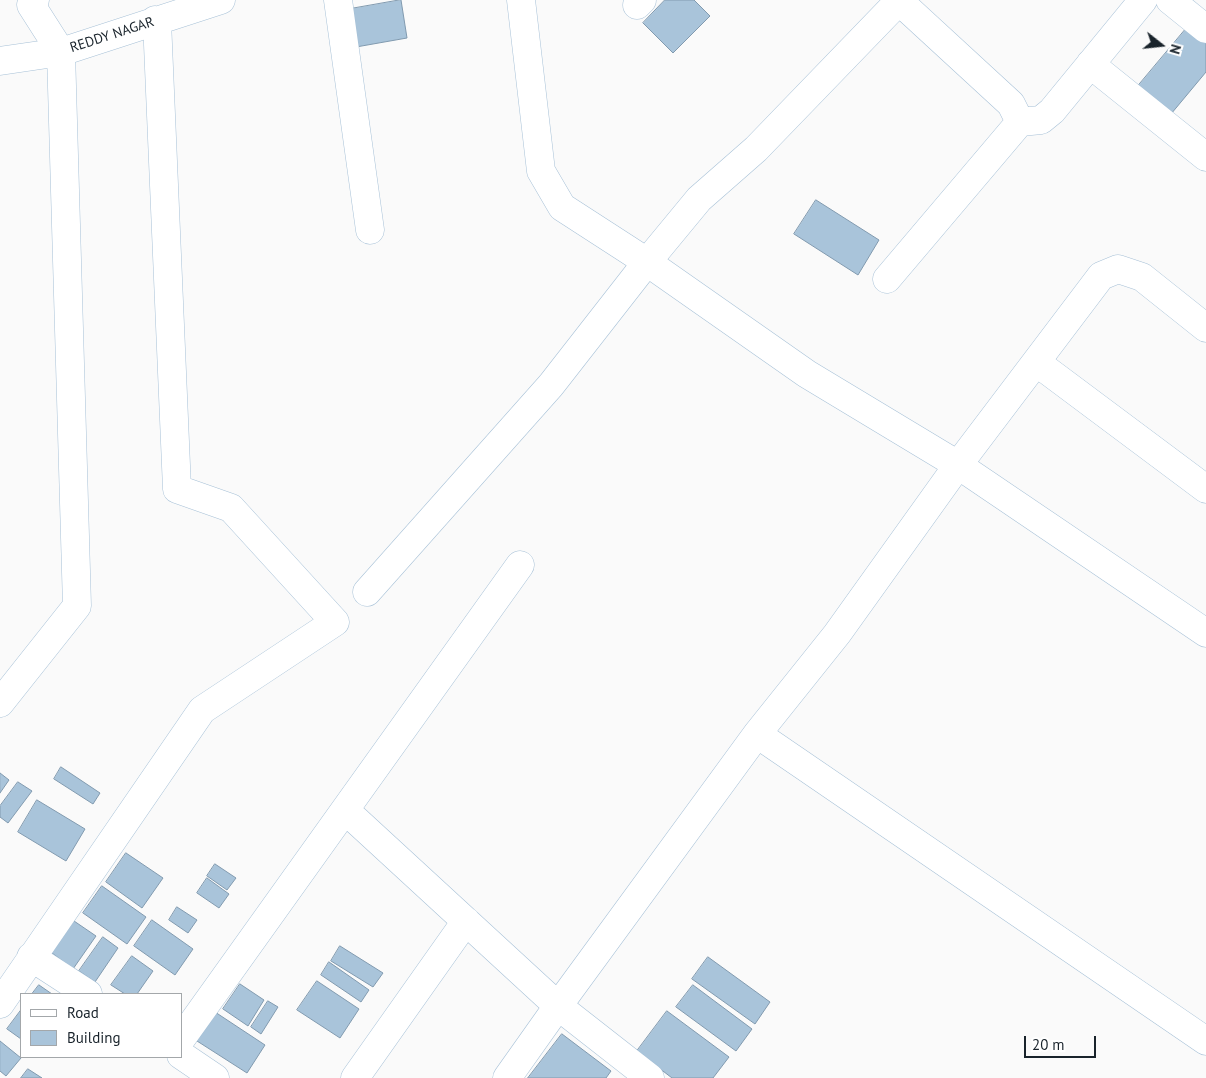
<!DOCTYPE html>
<style>
body{margin:0}
#map{position:relative;width:1206px;height:1078px;overflow:hidden;background:#fafafa;font-family:"PT Sans",sans-serif}
canvas{display:block}
.legend{position:absolute;left:20px;top:993px;width:162px;height:65px;box-sizing:border-box;background:#fff;border:1px solid #a3a7aa;margin:0;padding:6px 9px;list-style:none;font-size:15px;color:#19232b}
.legend li{display:flex;align-items:center;gap:10px;height:25px}
.legend b{width:25px;border:1px solid #a3a7aa}
.north{position:absolute;left:1136px;top:20px;width:50px;height:50px;-webkit-text-stroke:4px #fff;paint-order:stroke;rotate:106deg;font-size:14px;font-weight:700;line-height:20px;text-align:center;color:#19232b}
.north::after{content:'';display:block;margin:auto;width:18px;height:22px;background:#19232b;clip-path:polygon(50% 0,100% 100%,50% 72%,0 100%)}
.scale{position:absolute;left:1024px;top:1036px;width:72px;height:22px;box-sizing:border-box;border:2px solid #19232b;border-top:0;padding-left:6px;font-size:15px;line-height:18px;white-space:nowrap;color:#19232b;-webkit-text-stroke:4px #fff;paint-order:stroke}
</style>
<div id="map">
<canvas width="1206" height="1078"></canvas>
<ul class="legend">
<li><b style="height:6px;background:#fff"></b>Road</li>
<li><b style="height:14px;background:#a9c4da"></b>Building</li>
</ul>
<div class="north">N</div>
<div class="scale">20 m</div>
</div>
<script>
const c = document.querySelector('canvas').getContext('2d');
c.lineJoin = 'round';
function fillPath(path, color) { c.fillStyle = color; c.fill(path, 'evenodd'); }
function strokePath(path, color, width, dash) { c.strokeStyle = color; c.lineWidth = width; c.lineCap = dash ? 'butt' : 'round'; c.setLineDash(dash || []); c.stroke(path); }
function write(font, color, halo, rows, align = 'center') {
  c.font = font + ' "PT Sans",sans-serif'; c.lineWidth = 4; c.setLineDash([]); c.textBaseline = 'middle'; c.strokeStyle = halo; c.fillStyle = color; for (const [text, x, y, turn = 0] of rows) {
    c.save(); c.translate(x, y); c.rotate((+turn || 0) * Math.PI / 180); c.textAlign = isNaN(turn) ? turn : align; if (halo) c.strokeText(text, 0, 0); c.fillText(text, 0, 0); c.restore();
  }
}
const building = new Path2D(`
 M 401,0 L 407,38 L 356,47 L 350,9 Z
 M 665,0 L 694,0 L 710,16 L 673,53 L 643,23 Z
 M 1190,24 L 1206,38 L 1206,72 L 1171,114 L 1138,86 Z
 M 816,200 L 879,240 L 858,275 L 794,234 Z
 M 61,767 L 100,793 L 93,804 L 54,779 Z
 M 0,773 L 9,780 L 0,793 Z
 M 18,782 L 32,791 L 8,823 L 0,817 L 0,806 Z
 M 37,800 L 85,829 L 66,861 L 18,832 Z
 M 126,853 L 163,878 L 142,908 L 106,882 Z
 M 215,864 L 236,878 L 227,890 L 207,876 Z
 M 207,878 L 229,894 L 219,908 L 197,893 Z
 M 102,886 L 146,917 L 127,944 L 83,913 Z
 M 177,907 L 197,920 L 188,933 L 169,920 Z
 M 152,920 L 193,949 L 175,975 L 134,946 Z
 M 74,921 L 96,936 L 73,969 L 52,953 Z
 M 103,937 L 118,948 L 95,982 L 79,971 Z
 M 340,946 L 383,973 L 373,987 L 331,961 Z
 M 132,956 L 153,971 L 137,994 L 125,994 L 111,985 Z
 M 708,957 L 770,1002 L 755,1024 L 692,979 Z
 M 329,962 L 369,990 L 361,1002 L 321,975 Z
 M 317,981 L 359,1009 L 340,1038 L 297,1010 Z
 M 240,984 L 264,1000 L 248,1026 L 223,1009 Z
 M 39,985 L 52,994 L 32,994 Z
 M 693,985 L 752,1029 L 736,1051 L 676,1007 Z
 M 268,1001 L 278,1007 L 261,1034 L 251,1027 Z
 M 21,1010 L 21,1039 L 7,1029 Z
 M 667,1011 L 729,1057 L 713,1078 L 672,1078 L 637,1051 Z
 M 215,1012 L 265,1045 L 247,1073 L 197,1041 Z
 M 562,1034 L 611,1071 L 606,1078 L 528,1078 Z
 M 0,1041 L 21,1058 L 6,1076 L 0,1071 Z
 M 28,1069 L 42,1078 L 21,1078 Z`);
fillPath(building, '#a9c4da');
strokePath(building, '#819aaf', 1);
const minor = new Path2D(`
 M 338,0 L 370,230
 M 521,0 L 541,171 L 562,207 L 647,262 L 807,374 L 958,465 L 1206,633
 M 1170,0 L 1206,29
 M 637,5 L 642,0
 M 0,61 L 61,52 L 221,0
 M 1090,64 L 1206,157
 M 1020,122 L 1041,120 L 1052,111 L 1143,0
 M 887,279 L 1020,122 L 1011,104 L 898,0
 M 1036,362 L 1206,489
 M 367,592 L 551,385 L 647,262 L 699,199 L 756,149 L 899,1
 M 0,703 L 77,606 L 61,52 L 31,5 L 35,0
 M 757,734 L 1206,1041
 M 345,810 L 558,1006 L 650,1078
 M 31,957 L 88,994
 M 0,1004 L 202,710 L 335,622 L 231,508 L 177,489 L 157,21 L 155,20
 M 181,1039 L 520,565
 M 181,1055 L 215,1078
 M 355,1078 L 466,921
 M 507,1078 L 558,1006 L 757,734 L 837,634 L 958,465 L 1101,276 L 1118,269 L 1142,277 L 1206,328`);
strokePath(minor, '#a7c1d7', 29);
strokePath(minor, '#fff', 28);
write('14px', '#19232b', '#fff', [
 ["REDDY NAGAR",112,35,-18]
]);
</script>
